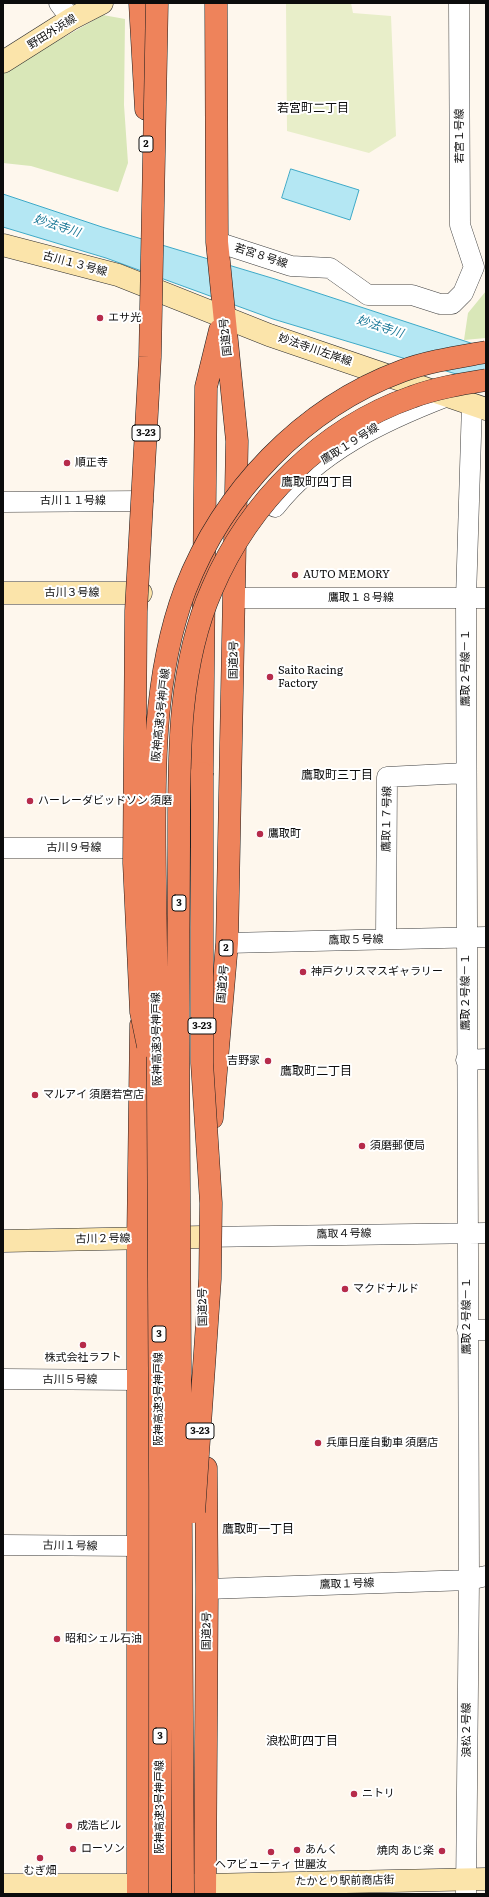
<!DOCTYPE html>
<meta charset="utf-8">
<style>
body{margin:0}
#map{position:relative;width:489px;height:1897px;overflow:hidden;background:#fef7ed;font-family:Literata,serif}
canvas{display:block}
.frame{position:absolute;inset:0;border:4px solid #0c0c0c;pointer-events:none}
</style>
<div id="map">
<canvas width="489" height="1897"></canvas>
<div class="frame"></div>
</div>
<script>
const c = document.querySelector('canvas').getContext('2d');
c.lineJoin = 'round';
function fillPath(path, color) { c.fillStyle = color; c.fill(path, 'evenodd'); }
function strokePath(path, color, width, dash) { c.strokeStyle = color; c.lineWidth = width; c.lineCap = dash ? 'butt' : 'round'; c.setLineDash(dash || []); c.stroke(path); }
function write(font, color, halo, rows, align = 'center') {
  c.font = font + ' Literata,"Noto Sans JP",serif'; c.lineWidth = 4; c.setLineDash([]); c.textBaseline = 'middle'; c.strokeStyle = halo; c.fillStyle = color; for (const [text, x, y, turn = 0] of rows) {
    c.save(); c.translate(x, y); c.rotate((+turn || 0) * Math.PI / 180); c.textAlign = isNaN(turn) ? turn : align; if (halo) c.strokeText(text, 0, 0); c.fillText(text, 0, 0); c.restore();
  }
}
fillPath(new Path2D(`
 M 103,15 L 125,19 L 124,105 L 128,163 L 118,192 L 31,166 L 3,163 L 3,72 Z
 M 486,291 L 486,338 L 464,340 L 468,313 Z`), '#d9e7b8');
fillPath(new Path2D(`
 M 286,3 L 351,3 L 353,13 L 391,16 L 396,136 L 369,153 L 287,131 Z`), '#e8eec9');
const water = new Path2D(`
 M 291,169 L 359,190 L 350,220 L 282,198 Z
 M 3,194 L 102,227 L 275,279 L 486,348 L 486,383 L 273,319 L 106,258 L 3,227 Z`);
fillPath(water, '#b4e7f3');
strokePath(water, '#3ea9c7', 1);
const street = new Path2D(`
 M 59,3 L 71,19
 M 459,3 L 460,225 L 474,267
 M 217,242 L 291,266 L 330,268 L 368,295 L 412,295 L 440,304 L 452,304 L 463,293 L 474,267
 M 3,502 L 143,501
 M 275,507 C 319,451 383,421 448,396
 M 235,598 L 486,598
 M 3,848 L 144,848
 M 386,939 L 387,777 L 466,773
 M 227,943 L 486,937
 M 466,1060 L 486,1059
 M 202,1237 L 486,1233
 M 467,1330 L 486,1330
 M 3,1379 L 138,1380
 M 3,1545 L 137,1546
 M 207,1589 L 469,1580 L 486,1576
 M 466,1894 L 469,1580 L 466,598 L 472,404`);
const secondary = new Path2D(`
 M 3,62 L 71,19 L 102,3
 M 3,245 L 118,275 L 269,335 L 486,409
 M 3,593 L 141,593
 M 3,1241 L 202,1237
 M 3,1885 L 204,1885 L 486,1879`);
const highway = new Path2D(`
 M 140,3 L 146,109
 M 202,773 L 206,387 L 220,330
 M 212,1118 L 227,943 L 237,441 L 217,242 L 216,3
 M 138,1894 L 138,1239 L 141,1025
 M 205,1894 L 207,1589 L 206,1468`);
strokePath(street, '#3f3f3f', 21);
strokePath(secondary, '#2e2e2e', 23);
strokePath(highway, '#1d1d1d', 23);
strokePath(street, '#fff', 20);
strokePath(secondary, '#fbe4aa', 22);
strokePath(highway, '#ee835b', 22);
const highwayBridge = new Path2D(`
 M 148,1046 L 141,1012 L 134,863 L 136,611 L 150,357 L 157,3
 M 194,1512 L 210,1279 L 211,1203 L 202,1063 L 202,773
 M 160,1894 C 160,1625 161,1355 158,1086 C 157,1017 156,948 155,880 C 154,784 151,681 185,590 C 223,492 302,408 402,371 C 429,361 458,357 486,352
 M 183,1894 C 182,1600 178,1306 178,1013 C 178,957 179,901 179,845 C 179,760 177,668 212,589 C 249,502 323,428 412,397 C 436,388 461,384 486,380`);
strokePath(highwayBridge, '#1d1d1d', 23, []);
strokePath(highwayBridge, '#ee835b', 22);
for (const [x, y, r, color] of [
 [100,318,4,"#b62b4b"],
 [67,463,4,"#b62b4b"],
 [295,575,4,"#b62b4b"],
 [270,677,4,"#b62b4b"],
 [30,801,4,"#b62b4b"],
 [260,834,4,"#b62b4b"],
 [303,972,4,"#b62b4b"],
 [268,1061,4,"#b62b4b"],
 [35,1095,4,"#b62b4b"],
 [362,1146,4,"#b62b4b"],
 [345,1289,4,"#b62b4b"],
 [83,1345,4,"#b62b4b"],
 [318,1443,4,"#b62b4b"],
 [57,1639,4,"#b62b4b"],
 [354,1794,4,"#b62b4b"],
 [69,1826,4,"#b62b4b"],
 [73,1849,4,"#b62b4b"],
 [297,1850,4,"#b62b4b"],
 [442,1851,4,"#b62b4b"],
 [271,1852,4,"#b62b4b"],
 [40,1858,4,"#b62b4b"]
]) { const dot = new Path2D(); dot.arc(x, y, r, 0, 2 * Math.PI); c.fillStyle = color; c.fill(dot); strokePath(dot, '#fff', 1.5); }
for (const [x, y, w] of [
 [146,144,14],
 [146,433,28],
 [179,903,14],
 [226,948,14],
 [202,1026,28],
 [159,1334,14],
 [200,1431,28],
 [160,1736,14]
]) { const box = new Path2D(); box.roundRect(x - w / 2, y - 8, w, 16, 3); c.fillStyle = '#fff'; c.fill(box); strokePath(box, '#0c0c0c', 1); }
write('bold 10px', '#0c0c0c', null, [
 ["2",146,144],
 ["3-23",146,433],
 ["3",179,903],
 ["2",226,948],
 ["3-23",202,1026],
 ["3",159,1334],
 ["3-23",200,1431],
 ["3",160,1736]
]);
write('11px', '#0c0c0c', '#fff', [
 ["野田外浜線",52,32,-32],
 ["若宮１号線",460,136,-90],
 ["若宮８号線",261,256,18],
 ["古川１３号線",75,264,15],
 ["国道2号",226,337,-96],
 ["妙法寺川左岸線",315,350,19],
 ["鷹取１９号線",350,444,-32],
 ["古川１１号線",73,501],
 ["古川３号線",72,593],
 ["鷹取１８号線",361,598],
 ["国道2号",234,660,-89],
 ["鷹取２号線－１",466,668,-90],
 ["阪神高速3号神戸線",161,715,-84],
 ["鷹取１７号線",387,819,-89],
 ["古川９号線",74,848],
 ["鷹取５号線",356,940,-1],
 ["国道2号",223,984,-85],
 ["鷹取２号線－１",466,992,-90],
 ["阪神高速3号神戸線",157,1039,-91],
 ["鷹取４号線",344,1234,-1],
 ["古川２号線",103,1239,-1],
 ["国道2号",203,1307,-91],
 ["鷹取２号線－１",467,1316,-90],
 ["古川５号線",70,1380],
 ["阪神高速3号神戸線",159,1399,-90],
 ["古川１号線",70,1546,1],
 ["鷹取１号線",347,1584,-2],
 ["国道2号",207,1631,-89],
 ["浪松２号線",467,1730,-90],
 ["阪神高速3号神戸線",160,1807,-90],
 ["たかとり駅前商店街",345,1881,-1]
]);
write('11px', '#0c0c0c', '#fff', [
 ["エサ光",108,318],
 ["順正寺",75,463],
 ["AUTO MEMORY",303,575],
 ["Saito Racing",278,671],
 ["Factory",278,684],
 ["ハーレーダビッドソン 須磨",38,801],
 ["鷹取町",268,834],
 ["神戸クリスマスギャラリー",311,972],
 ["吉野家",260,1061,"right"],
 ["マルアイ 須磨若宮店",43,1095],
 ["須磨郵便局",370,1146],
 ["マクドナルド",353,1289],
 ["株式会社ラフト",83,1358,"center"],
 ["兵庫日産自動車 須磨店",326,1443],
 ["昭和シェル石油",65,1639],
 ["ニトリ",362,1794],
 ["成浩ビル",77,1826],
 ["ローソン",81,1849],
 ["あんく",305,1850],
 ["焼肉 あじ楽",434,1851,"right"],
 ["ヘアビューティ 世麗汝",271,1865,"center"],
 ["むぎ畑",40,1871,"center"]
], 'left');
write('12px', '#0c0c0c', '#fff', [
 ["若宮町二丁目",313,108],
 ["鷹取町四丁目",317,482],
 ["鷹取町三丁目",337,775],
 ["鷹取町二丁目",316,1071],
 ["鷹取町一丁目",258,1529],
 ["浪松町四丁目",302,1741]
]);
write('italic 12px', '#1b7998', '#fff', [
 ["妙法寺川",57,226,18],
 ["妙法寺川",380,327,18]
]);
</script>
